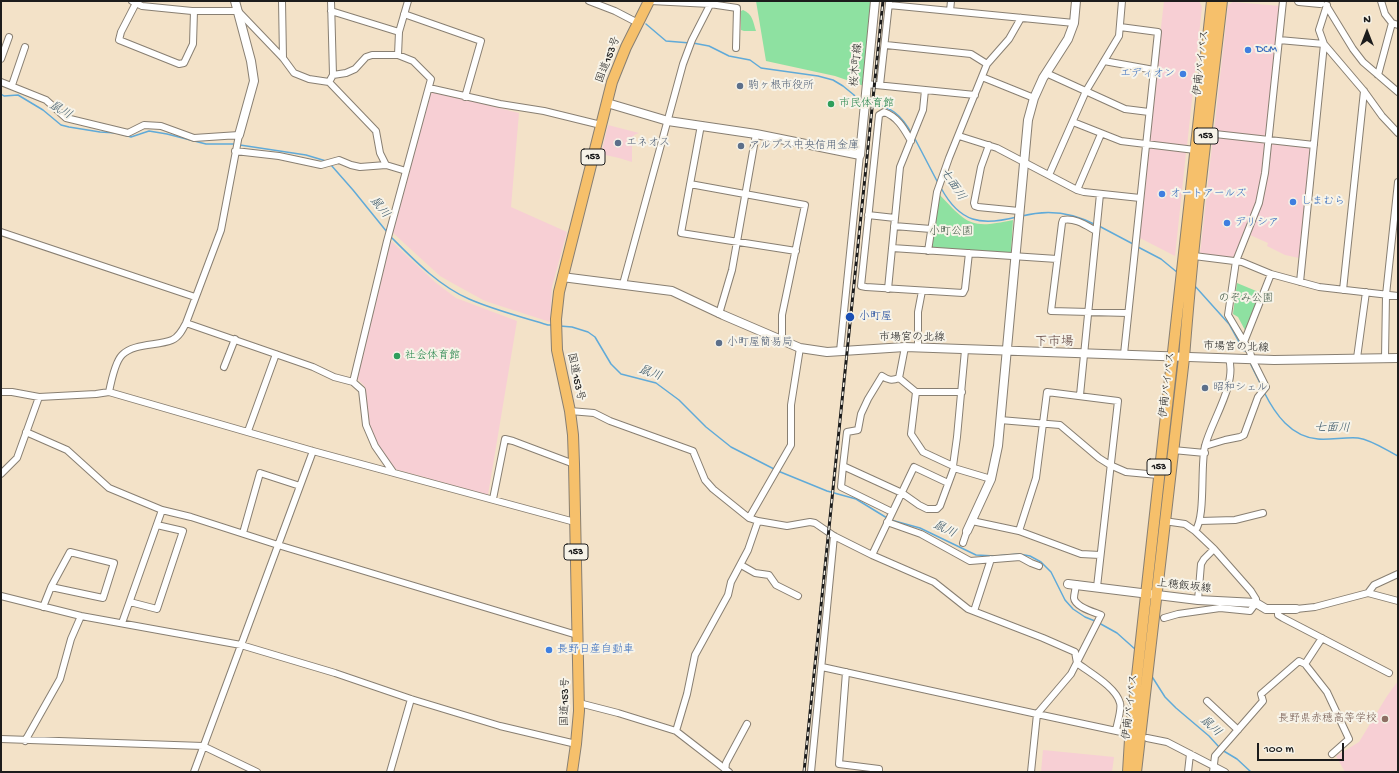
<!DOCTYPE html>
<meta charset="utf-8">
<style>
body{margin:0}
#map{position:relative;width:1399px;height:773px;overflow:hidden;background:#f3e2c8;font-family:"Gochi Hand",sans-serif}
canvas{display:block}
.frame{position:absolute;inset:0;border:2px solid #1c1c1c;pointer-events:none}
.north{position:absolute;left:1347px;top:12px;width:40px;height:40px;-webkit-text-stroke:3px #f7f3e8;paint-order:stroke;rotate:0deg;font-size:11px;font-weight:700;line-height:16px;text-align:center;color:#1c1c1c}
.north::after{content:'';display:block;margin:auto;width:14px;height:18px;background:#1c1c1c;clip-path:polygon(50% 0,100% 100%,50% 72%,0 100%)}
.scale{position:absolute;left:1257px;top:743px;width:87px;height:18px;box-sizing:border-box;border:2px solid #1c1c1c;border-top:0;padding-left:5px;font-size:12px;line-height:14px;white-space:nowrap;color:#1c1c1c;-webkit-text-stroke:3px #f7f3e8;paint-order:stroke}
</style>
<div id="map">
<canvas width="1399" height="773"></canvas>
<div class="frame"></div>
<div class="north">N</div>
<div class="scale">100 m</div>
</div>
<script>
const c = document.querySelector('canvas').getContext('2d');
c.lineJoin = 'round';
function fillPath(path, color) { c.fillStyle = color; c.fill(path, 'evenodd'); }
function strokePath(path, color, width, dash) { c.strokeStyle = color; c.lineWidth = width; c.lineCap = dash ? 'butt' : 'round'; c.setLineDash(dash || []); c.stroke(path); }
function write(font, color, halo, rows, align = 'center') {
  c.font = font + ' "Gochi Hand","Klee One",sans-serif'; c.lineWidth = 4; c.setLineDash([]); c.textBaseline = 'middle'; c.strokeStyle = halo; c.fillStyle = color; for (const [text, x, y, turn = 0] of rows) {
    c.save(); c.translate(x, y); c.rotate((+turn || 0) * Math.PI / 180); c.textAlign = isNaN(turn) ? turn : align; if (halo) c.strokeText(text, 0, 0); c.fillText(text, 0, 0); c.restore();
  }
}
fillPath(new Path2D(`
 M 1164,1 L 1199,1 L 1202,7 L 1187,146 L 1186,147 L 1150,143 L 1148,141 Z
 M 1233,2 L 1281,6 L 1267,135 L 1265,136 L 1214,131 L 1228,5 Z
 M 432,92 L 440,93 L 519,113 L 511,207 L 567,232 L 552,287 L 550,322 L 485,301 L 454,284 L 440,276 L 392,232 L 428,98 Z
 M 608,125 L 639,133 L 634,135 L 632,141 L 632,162 L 619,158 L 601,154 Z
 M 1213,137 L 1265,143 L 1266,144 L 1262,173 L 1257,202 L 1234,256 L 1232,258 L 1200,254 Z
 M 1271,143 L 1309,147 L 1311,149 L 1299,258 L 1285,255 L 1267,246 L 1268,243 L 1250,235 L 1262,203 L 1268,175 Z
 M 1149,147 L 1185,151 L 1186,153 L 1175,256 L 1138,237 L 1147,148 Z
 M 391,241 L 435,282 L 456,298 L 517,321 L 488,495 L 391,468 L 377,446 L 368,424 L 365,387 L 356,377 Z
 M 1398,681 L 1398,772 L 1345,772 L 1336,756 L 1359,742 L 1387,696 Z
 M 1043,750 L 1114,757 L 1112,772 L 1041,772 Z`), '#f7cfd4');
fillPath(new Path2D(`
 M 756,1 L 872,1 L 864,86 L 835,76 L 766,61 Z
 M 743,10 C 753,14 753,22 756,31 L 744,31 L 741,30 L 741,11 Z
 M 939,194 C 968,225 971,229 1013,220 L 1011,252 L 1009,253 L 934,249 L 931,246 Z
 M 1237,283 L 1261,293 L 1246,332 L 1238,317 L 1233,314 Z`), '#8ee1a1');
strokePath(new Path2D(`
 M 623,12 L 631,16
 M 646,24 L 666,41 L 690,43
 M 693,43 L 709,46 L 729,56 L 750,60 L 761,68 L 818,76 L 833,80 L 843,86 L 854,95 L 860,105 L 863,105
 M 1,94 L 4,96 L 18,95 L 43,110 L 61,125 L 69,127 L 100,132 L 117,133 L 131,137 L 149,131 L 167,134 L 206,144 L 236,144
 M 868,104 C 890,104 902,116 912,134
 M 914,137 L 938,183
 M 240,145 L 306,155 L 326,161
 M 331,165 L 353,190 L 387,232
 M 941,188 C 960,223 981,226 1017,217
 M 1022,216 C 1048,209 1072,212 1096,225
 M 1099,226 L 1133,244
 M 391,237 C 414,260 439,286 469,299 C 494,310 522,317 548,325 L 552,325
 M 1138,247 L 1161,259 L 1178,273
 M 1194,285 L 1229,324 L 1244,351
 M 560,326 L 572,327 L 588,332 L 595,337 L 611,364 L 621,374 L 656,383 L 679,400 L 706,427 L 731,447 L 774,469
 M 1251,365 L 1263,389
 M 1264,392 C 1275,414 1291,437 1318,439 C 1331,440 1345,437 1358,438 C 1372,440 1386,450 1398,456
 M 778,471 L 827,491 L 856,499 L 887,518
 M 891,520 L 920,528 L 976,555 L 995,556 L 1019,554 L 1030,556 L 1041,562 L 1051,572 L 1065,600 L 1073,609 L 1085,617 L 1095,621
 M 1099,623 L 1117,633 L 1136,650
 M 1151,675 L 1165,697 L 1176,708 L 1209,736 L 1219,747
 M 1222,750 L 1237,759 L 1251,772`), '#60aad8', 1.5);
const minor = new Path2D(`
 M 132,1 L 142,6 L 192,11 L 238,11 L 283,58 L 294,73 L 309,79 L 329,82 L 333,75 L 331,1
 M 282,1 L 283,58
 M 589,1 L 615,11 L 638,23
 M 651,1 L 710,4 L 737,8 L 736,48
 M 1381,1 L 1385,14 L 1392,23
 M 136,3 L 121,32 L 119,40 L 179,64 L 184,63 L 193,44 L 194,11
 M 889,5 L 1074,23
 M 1326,5 L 1353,49 L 1363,62 L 1398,92
 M 331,11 L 399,32
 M 950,11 L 951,1
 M 404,14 L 481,41 L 465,97
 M 1120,27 L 1158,32 L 1124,354
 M 1279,40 L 1324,44 L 1364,91 L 1382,116 L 1398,133
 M 886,45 L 971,54 L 987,64
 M 398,55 L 399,32 L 408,1
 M 1,59 L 9,37
 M 1104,61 L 1154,70
 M 1046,73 L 1125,109 L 1149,112
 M 333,75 L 346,73 L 355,69 L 366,57 L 372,55 L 398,55 L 413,61 L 431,79 L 387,241 L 353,382
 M 1378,75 L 1392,23 L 1398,25
 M 982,77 L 1034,98
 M 1,82 L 46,100 L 66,118 L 128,133 L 144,125 L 161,126 L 194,138 L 239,135 L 221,230 L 186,323 C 183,329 179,337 172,340 C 158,346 134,343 122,355 C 115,362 111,382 109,392
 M 329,82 L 376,131 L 380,153 L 386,165
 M 866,84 L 975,95
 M 12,85 L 25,47
 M 880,85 L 889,3
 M 429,88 L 500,104 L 544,111 L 601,125
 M 1073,122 L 1121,141 L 1195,150
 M 701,125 L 681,233 L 796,251
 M 1206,133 L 1314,145
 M 959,136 L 997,148 L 1077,190 L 1084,192 L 1140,198
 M 911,141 C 904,129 898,117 884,112 L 879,115 L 861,286 L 866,287 L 963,293 L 965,289 L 969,253
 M 989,145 L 981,167 L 974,203 L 975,206 L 978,207 L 1019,211
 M 235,151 L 279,156 L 321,165 L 339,160 L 351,165 L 360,167 L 386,165 L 406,171
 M 1049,175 L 1086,91 L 1119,36 L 1122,1
 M 690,184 L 805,205 L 782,315 L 782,340
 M 1077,190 L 1101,134
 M 868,215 L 895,218
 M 894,226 L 931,229
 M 1096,231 C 1087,226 1074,217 1063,220 L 1062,223 L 1051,311 L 1128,313
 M 1,232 L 195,297
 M 892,248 L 1057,259
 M 928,251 L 937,192 L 949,158 L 987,64 L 1009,39 L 1021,18
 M 1194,256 L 1242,262 L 1271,274 L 1319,287 L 1398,296
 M 1300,282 L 1324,44 L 1319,30 L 1327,5
 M 623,284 L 683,64 L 692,40 L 712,1
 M 888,289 L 900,167 L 923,110 L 925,90
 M 1343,290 L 1364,91
 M 719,314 L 732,270 L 756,134
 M 186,323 L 313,367 L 334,377 L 353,382 L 362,390 L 366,425 L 375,446 L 393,472
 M 1244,342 L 1271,274
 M 905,347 L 899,378 C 892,381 888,380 882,376 L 868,399 L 861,414 L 858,430 L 847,432 L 843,466 L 902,493 L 919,505 L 927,509 L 937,509 L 940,506 L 954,468 L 953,466 L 957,437 L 965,350
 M 918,348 L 918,312 L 922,291
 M 840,351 L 860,155
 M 1357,358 L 1366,292
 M 1385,358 L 1386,295 L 1398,182
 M 224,367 L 235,339
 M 899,378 L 916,392
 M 1,392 L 12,392 L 39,397 L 96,394 L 109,392 L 313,451 L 571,521 L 575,521
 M 1080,395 L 1100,194
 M 570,411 L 594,413 L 610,421 L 693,451 L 705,480 L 713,489 L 749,518 L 758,521 L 787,526 L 810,522 L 815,523 L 834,536 L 872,555 L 934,582 L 968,609 L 1043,638 L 1075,652 L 1077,663 C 1090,673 1116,687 1120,703 C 1122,709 1117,724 1116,730
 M 1000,420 L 1060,425 L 1099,458 L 1110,465 L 1126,472 L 1158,475
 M 248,431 L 276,354
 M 26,432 L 67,450 L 109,488 L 162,510 L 191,517 L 278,545 L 577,635
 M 1205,446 L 1225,440 L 1240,437 L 1244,435 L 1258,397 L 1266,387 L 1252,359 L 1250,352 L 1228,315 L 1236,261 L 1259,203 L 1265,173 L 1283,1
 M 1173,450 L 1205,453
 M 843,466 L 841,487 L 892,512
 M 953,466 L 923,452 L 911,434 L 916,392 L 962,392
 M 954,468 L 991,479
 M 1,474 L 17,458 L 39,397
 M 493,499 L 505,439 L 513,441 L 574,464
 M 749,518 L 791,445 L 791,405 L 800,348
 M 972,521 L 1019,531 L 1081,554 L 1100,555
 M 1164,521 L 1185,524 L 1195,531 L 1214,549 L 1251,591 L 1256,599 L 1256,603 L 1250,611 L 1220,608 L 1178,614 L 1164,618
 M 1200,521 L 1235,520 L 1263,513
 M 887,522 L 921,534 L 970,561 L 1020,557 L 1031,563 L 1039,566
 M 1019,531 L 1036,478 L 1047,392 L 1118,401 L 1097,587
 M 1195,531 C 1206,517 1200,467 1205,446 C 1211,422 1237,384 1229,359
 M 243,533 L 260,473 L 300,486
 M 963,543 L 967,531
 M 872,555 L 914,467 L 948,483
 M 741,565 L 755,573 L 769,575 L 776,585 L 798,596
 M 1368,593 L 1374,585 L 1398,574
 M 1,596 L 81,616 L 241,645 L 335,673 L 411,699 L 500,726 L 576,744
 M 1198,600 L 1201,564 L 1204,559 L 1214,549
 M 130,602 L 157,609 L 183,531 L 157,525
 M 43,607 L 51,587 L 70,552 L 114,563 L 103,598 L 51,587
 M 1296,609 L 1315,607 L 1368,593 L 1398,601
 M 1278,610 L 1278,615 L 1283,618 L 1389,673
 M 974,611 L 991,559
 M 122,623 L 162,510
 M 1305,664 L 1327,692 L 1349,739 L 1332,754
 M 822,667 L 1037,714 L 1071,674 L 1101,615 C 1094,612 1075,607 1074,598 C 1074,594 1076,588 1076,584
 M 846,672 L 839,764 L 879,769 L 879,772
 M 1207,701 L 1238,730
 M 579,703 L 618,713 L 676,731 L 729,772
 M 676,731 L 687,694 L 695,655 L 728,595 L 731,582 L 748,550 L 758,521
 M 1147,738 L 1167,742 L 1225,772
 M 1,739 L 203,746 L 257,772
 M 25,741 L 60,679 L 71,639 L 81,616
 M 194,772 L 313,451
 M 390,772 L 411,699
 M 725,772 L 726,763 L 747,724
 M 811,772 L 834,536
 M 1031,772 L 1037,714 L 1121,732
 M 1188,772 L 1190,754
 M 1213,772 L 1215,756 L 1263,701 L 1261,694 L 1299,661 L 1305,664 L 1322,638`);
const tertiary = new Path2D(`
 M 235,1 L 251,61 L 254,81 L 239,135
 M 1299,1 L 1320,3
 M 607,103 L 668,121 L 756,134 L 860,155 L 875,1
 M 562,277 L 672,291 L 723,315 L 800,348 L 827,352 L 905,347 L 1274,360 L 1398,358
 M 967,531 L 991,479 L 998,446 L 1028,120 L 1034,98 L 1043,78 L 1068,39 L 1074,23 L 1076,1
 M 1068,584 L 1198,600 L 1256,603 L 1266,609 L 1296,609`);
const trunk = new Path2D(`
 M 572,772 L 576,744 L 579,711 L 574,464 L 573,435 L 570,411 L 557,350 L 556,319 L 559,292 L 612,82 L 626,47 L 649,1
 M 1128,772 L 1130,739 L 1212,1
 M 1136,772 L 1184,358 C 1193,238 1208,120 1222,1`);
strokePath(minor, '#887f72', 8);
strokePath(tertiary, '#887f72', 10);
strokePath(trunk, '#887f72', 12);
strokePath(minor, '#fff', 6);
strokePath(tertiary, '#fff', 8);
strokePath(trunk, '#f6c06b', 10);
const rail = new Path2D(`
 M 804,772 L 883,1`);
strokePath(rail, '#1c1c1c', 3);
strokePath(rail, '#f7f3e8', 1.5, [4.5]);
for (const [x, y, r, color] of [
 [1248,50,4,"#3f7fe0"],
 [1183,74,4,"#3f7fe0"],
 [740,86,4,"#5c6f8a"],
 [831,104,4,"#2e9e5b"],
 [618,143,4,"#5c6f8a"],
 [741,146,4,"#5c6f8a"],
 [1162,194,4,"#3f7fe0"],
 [1293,202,4,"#3f7fe0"],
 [1227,223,4,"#3f7fe0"],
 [850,317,5,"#1a4fb4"],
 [719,343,4,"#5c6f8a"],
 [397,356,4,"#2e9e5b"],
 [1205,388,4,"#5c6f8a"],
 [549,650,4,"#3f7fe0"],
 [1385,719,4,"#8d6e63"]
]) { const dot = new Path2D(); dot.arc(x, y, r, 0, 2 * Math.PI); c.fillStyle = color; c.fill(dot); strokePath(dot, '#f7f3e8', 1.5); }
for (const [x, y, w] of [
 [1206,136,24],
 [593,157,24],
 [1159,467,24],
 [576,552,24]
]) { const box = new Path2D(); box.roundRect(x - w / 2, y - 8, w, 16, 3); c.fillStyle = '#f7f3e8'; c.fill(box); strokePath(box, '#1c1c1c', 1); }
write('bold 10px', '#1c1c1c', null, [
 ["153",1206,136],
 ["153",593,157],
 ["153",1159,467],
 ["153",576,552]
]);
write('11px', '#366cbe', '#f7f3e8', [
 ["DCM",1256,50],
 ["エディオン",1175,74,"right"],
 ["オートアールズ",1170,194],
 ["しまむら",1301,202],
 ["デリシア",1235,223],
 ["長野日産自動車",557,650]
], 'left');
write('11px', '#1c1c1c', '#f7f3e8', [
 ["国道153号",609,60,-69],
 ["伊南バイパス",1202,63,-83],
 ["桜木町線",857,65,-84],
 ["市場宮の北線",912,338],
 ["市場宮の北線",1236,348,2],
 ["国道153号",575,377,78],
 ["伊南バイパス",1168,385,-83],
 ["上穂飯坂線",1184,587,6],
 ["国道153号",566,702,-89],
 ["伊南バイパス",1131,707,-83]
]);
write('11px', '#4e5e75', '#f7f3e8', [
 ["駒ヶ根市役所",748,86],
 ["エネオス",626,143],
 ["アルプス中央信用金庫",749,146],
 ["小町屋簡易局",727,343],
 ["昭和シェル",1213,388]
], 'left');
write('11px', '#27864d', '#f7f3e8', [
 ["市民体育館",839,104],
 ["社会体育館",405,356]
], 'left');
write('11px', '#3e5744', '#f7f3e8', [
 ["小町公園",951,232],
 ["のぞみ公園",1246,299]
]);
write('11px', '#164399', '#f7f3e8', [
 ["小町屋",859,317]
], 'left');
write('11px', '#785e54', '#f7f3e8', [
 ["長野県赤穂高等学校",1377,719]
], 'right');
write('italic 12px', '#375567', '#f7f3e8', [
 ["鼠川",60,111,31],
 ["七面川",952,185,57],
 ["鼠川",379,208,51],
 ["鼠川",650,374,20],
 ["七面川",1332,429,1],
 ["鼠川",944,530,26],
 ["鼠川",1210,727,43]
]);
write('13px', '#614540', '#f7f3e8', [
 ["下市場",1054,343]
]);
</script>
